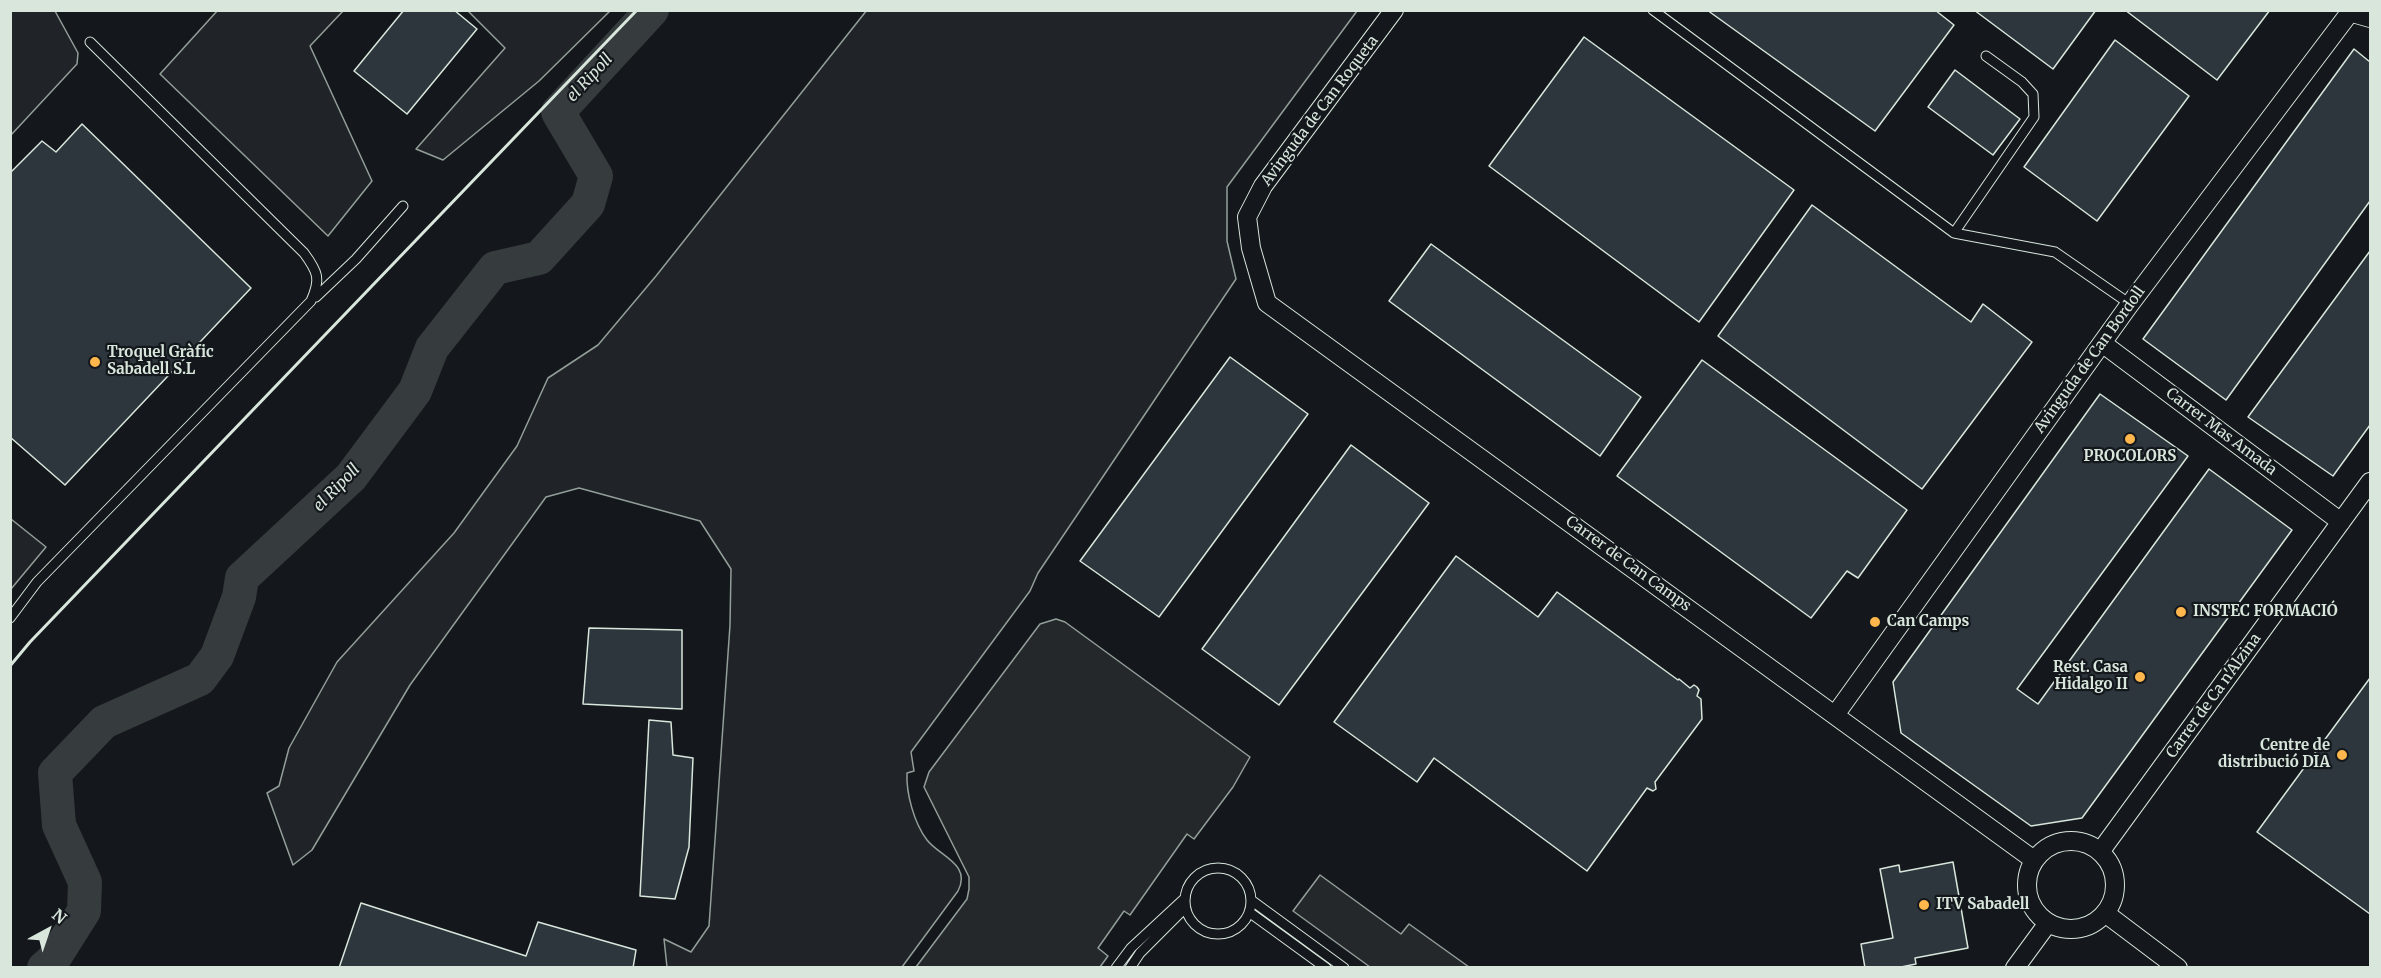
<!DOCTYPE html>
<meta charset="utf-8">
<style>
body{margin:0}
#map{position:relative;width:2381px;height:978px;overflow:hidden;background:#14181c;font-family:Merriweather,serif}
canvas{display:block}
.frame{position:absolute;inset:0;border:12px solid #d8e6dc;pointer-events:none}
.north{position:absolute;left:18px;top:900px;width:60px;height:60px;-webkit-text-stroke:4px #14181c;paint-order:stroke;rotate:40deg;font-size:16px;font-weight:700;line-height:24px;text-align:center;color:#d8e6dc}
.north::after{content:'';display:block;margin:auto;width:21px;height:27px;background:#d8e6dc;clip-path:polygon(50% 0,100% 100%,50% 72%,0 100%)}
</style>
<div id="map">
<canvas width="2381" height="978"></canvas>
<div class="frame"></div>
<div class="north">N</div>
</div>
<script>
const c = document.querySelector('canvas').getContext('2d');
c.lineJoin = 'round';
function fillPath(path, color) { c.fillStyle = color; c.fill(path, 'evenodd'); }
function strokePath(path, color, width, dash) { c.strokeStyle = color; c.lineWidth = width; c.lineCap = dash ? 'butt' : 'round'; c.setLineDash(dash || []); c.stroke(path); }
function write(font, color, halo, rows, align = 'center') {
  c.font = font + ' Merriweather,serif'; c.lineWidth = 4.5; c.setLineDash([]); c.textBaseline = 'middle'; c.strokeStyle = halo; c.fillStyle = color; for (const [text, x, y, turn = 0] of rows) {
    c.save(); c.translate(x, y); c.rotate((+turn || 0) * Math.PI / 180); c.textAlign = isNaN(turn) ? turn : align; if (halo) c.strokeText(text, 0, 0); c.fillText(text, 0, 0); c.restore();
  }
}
const green = new Path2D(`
 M 11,10 L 55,11 L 78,53 L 77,64 L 11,135 Z
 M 218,10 L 343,11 L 310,46 L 372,181 L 328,236 L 160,74 Z
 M 867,10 L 1357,11 L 1227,187 L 1227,241 L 1236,279 L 1038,573 L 1030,591 L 911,752 L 914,771 L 907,773 C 906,793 914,823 927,840 C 939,856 972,864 958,891 L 902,967 L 667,967 L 664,939 L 691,952 L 709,926 L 730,625 L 731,569 L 700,521 L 579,488 L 546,497 L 410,685 L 312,850 L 293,865 L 267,793 L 279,786 L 289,748 L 337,662 L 454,533 L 517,446 L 548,378 L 598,345 L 656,276 Z
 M 468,11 L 610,11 L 539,81 L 443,160 L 416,149 L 505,48 Z
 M 11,519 L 46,547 L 11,589 Z`);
fillPath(green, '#202428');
strokePath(green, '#939e99', 1.5);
const parking = new Path2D(`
 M 1056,619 L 1065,622 L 1250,757 L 1233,787 L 1194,839 L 1187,834 L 1130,915 L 1124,911 L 1098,948 L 1108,956 L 1100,967 L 916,967 L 967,899 L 969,889 L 969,877 L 924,787 L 929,772 L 1040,624 Z
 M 1320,875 L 1401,934 L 1409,924 L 1469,967 L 1370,967 L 1293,911 Z`);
fillPath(parking, '#24282b');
strokePath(parking, '#939e99', 1.5);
const water = new Path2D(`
 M 646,11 L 659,11 L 645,26 L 639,25 L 639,19 Z`);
fillPath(water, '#363b3e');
strokePath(water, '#939e99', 1.5);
strokePath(new Path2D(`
 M 44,968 L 53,960 L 84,911 L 85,882 L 59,825 L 55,773 L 104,722 L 200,679 L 217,656 L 239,597 L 242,578 L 351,477 L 415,391 L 432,348 L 495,268 L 539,258 L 588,204 L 596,176 L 558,112 L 652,10`), '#363b3e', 34);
const building = new Path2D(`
 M 404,10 L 454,10 L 477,29 L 407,114 L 354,71 Z
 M 1707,10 L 1935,10 L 1954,25 L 1875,131 Z
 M 1974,10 L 2096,10 L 2053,69 Z
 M 2125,10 L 2270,10 L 2217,80 Z
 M 1584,37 L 1794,190 L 1699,322 L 1489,166 Z
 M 2115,40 L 2189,96 L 2097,221 L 2024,167 Z
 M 2354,49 L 2370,62 L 2370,201 L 2226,400 L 2143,339 Z
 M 1955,70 L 2020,119 L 1993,155 L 1928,107 Z
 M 82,124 L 251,288 L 65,485 L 10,437 L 10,173 L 42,141 L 56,152 Z
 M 1812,205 L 1971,322 L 1983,304 L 2032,342 L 1922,489 L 1718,336 Z
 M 1431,244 L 1641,397 L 1600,456 L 1389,301 Z
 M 2370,251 L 2370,425 L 2333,476 L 2248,417 Z
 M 1230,357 L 1308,414 L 1159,617 L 1080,561 Z
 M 1702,360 L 1907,510 L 1858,578 L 1847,571 L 1811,618 L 1617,476 Z
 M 2100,394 L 2188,456 L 2017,689 L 2038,704 L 2209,469 L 2292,530 L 2082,818 L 2031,826 L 1901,733 L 1893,682 Z
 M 1351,445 L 1429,503 L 1279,705 L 1202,649 Z
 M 1456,556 L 1538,617 L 1557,592 L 1678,680 L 1679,679 L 1690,688 L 1694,685 L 1697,687 L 1699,690 L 1697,696 L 1701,699 L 1702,719 L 1655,782 L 1656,789 L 1653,791 L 1647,788 L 1587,871 L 1434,758 L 1417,782 L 1334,722 Z
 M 589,628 L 682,630 L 682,709 L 583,704 Z
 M 2370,678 L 2370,914 L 2257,832 Z
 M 649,720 L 671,722 L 673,755 L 693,758 L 689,847 L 675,899 L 640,896 Z
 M 1953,862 L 1968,948 L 1915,958 L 1916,964 L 1896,968 L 1865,968 L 1861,944 L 1893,938 L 1880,869 L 1899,865 L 1900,872 Z
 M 361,903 L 526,956 L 538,922 L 636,950 L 633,968 L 339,968 Z`);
fillPath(building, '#2c363c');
strokePath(building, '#d8e6dc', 1.5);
const lane = new Path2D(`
 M 1653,10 L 1954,233 L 2055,252 L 2130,304
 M 1954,233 L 2034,117 L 2033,94 L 2022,82 L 1986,56
 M 316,297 L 356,259 L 403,206
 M 10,618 L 37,582 L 311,301 C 321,279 318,272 304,253 L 90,42
 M1185 901a33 33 0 1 1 66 0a33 33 0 1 1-66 0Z
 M 1251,900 L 1344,968
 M 1249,912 L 1326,968
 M 1116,968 L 1131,948 L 1185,898
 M 1130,968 L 1140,953 L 1185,908`);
const street = new Path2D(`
 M 1394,10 L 1263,186 L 1247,217 L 1251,248 L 1267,303 L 2034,860
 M 2351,10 L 2356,14 L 2370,18
 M 2102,343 L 2341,522
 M 1835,715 L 2130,304 L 2351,11
 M2027 885a44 44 0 1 1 88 0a44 44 0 1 1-88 0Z
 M 2100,852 L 2370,482
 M 2105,913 L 2178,968
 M 2015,968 L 2048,923`);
strokePath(lane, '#d8e6dc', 11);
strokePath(street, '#d8e6dc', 20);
strokePath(lane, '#14181c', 9);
strokePath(street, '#14181c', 18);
strokePath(new Path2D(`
 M 10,666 L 30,642 L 637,10`), '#d8e6dc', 3);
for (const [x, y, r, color] of [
 [95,362,6,"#ffb74d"],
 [2130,439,6,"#ffb74d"],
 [2181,612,6,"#ffb74d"],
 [1875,622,6,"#ffb74d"],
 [2140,677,6,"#ffb74d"],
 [2342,755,6,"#ffb74d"],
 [1924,905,6,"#ffb74d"]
]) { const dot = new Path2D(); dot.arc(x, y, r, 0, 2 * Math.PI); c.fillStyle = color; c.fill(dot); strokePath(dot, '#14181c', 2); }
write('15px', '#d8e6dc', '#14181c', [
 ["Avinguda de Can Roqueta",1320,111,-53],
 ["Avinguda de Can Bordoll",2090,360,-54],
 ["Carrer Mas Amada",2221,432,37],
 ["Carrer de Can Camps",1628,564,36],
 ["Carrer de Ca n'Alzina",2214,696,-54]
]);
write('bold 15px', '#d8e6dc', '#14181c', [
 ["Troquel Gràfic",107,353],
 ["Sabadell S.L",107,370],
 ["PROCOLORS",2130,457,"center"],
 ["INSTEC FORMACIÓ",2193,612],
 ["Can Camps",1887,622],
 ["Rest. Casa",2128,668,"right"],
 ["Hidalgo II",2128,685,"right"],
 ["Centre de",2330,746,"right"],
 ["distribució DIA",2330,763,"right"],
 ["ITV Sabadell",1936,905]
], 'left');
write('italic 16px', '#d8e6dc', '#14181c', [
 ["el Ripoll",590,78,-47],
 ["el Ripoll",337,488,-46]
]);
</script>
